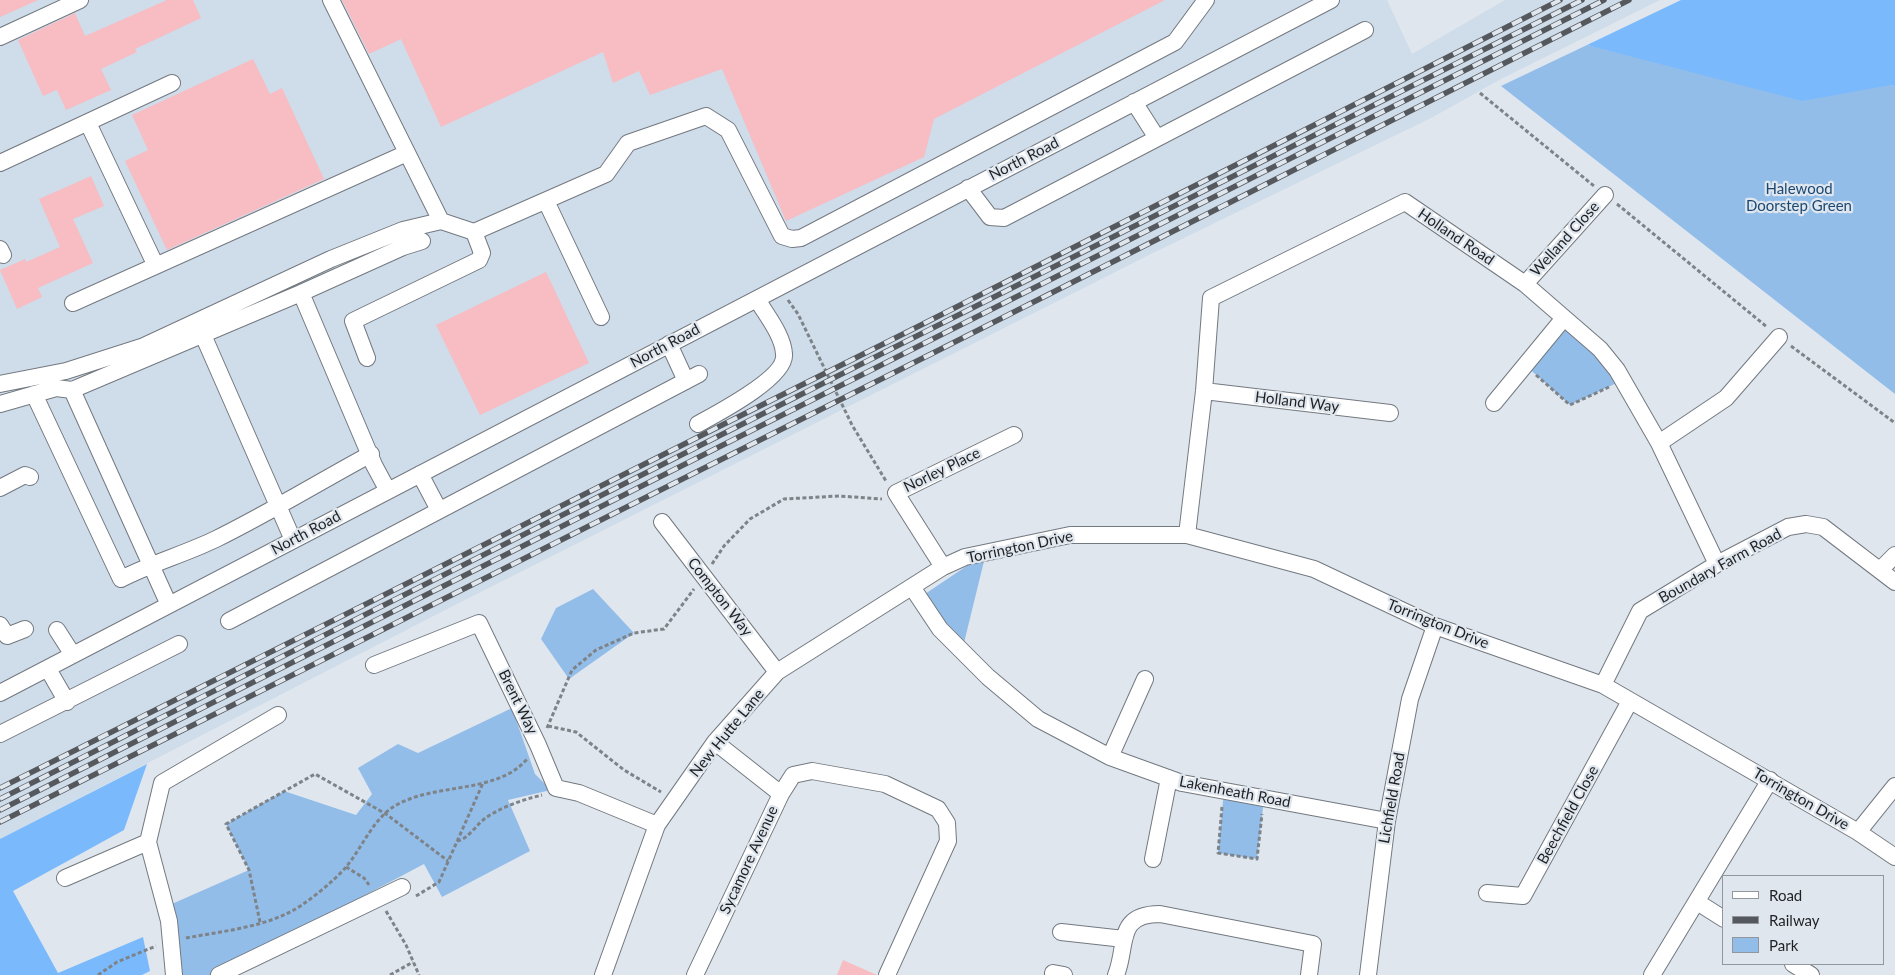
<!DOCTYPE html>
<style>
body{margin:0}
#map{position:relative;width:1895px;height:975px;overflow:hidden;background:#dfe6ee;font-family:Lato,sans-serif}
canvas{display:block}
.legend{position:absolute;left:1722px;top:875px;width:162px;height:90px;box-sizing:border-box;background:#dfe6ee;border:1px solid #92979d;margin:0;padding:6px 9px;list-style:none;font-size:15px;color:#1e2023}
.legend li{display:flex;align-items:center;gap:10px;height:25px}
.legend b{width:25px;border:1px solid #92979d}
</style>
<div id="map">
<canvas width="1895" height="975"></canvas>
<ul class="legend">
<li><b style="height:6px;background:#fff"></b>Road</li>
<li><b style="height:6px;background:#55595d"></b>Railway</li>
<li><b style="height:14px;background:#93bde9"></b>Park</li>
</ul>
</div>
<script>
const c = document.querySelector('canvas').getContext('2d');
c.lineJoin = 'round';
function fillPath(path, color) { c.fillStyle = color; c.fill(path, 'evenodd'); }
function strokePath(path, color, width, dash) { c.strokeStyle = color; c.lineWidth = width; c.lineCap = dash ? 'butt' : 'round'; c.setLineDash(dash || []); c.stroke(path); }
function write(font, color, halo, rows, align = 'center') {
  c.font = font + ' Lato,sans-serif'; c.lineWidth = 4.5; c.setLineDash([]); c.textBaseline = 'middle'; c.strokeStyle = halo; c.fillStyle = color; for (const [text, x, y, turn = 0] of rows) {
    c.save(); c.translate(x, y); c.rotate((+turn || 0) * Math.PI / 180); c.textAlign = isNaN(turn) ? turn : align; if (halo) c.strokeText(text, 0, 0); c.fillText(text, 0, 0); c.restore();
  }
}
fillPath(new Path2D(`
 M 0,0 L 1387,0 L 1412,54 L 1505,0 L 1660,0 L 1501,79 L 1431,118 L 1149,255 L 453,606 L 0,839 Z`), '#cfdce9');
fillPath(new Path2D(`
 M 1587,45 L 1754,79 L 1891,85 L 1895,87 L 1895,394 L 1501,86 Z
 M 1564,318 L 1623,380 L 1570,405 L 1525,365 Z
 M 986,553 L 962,651 L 919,598 Z
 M 593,589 L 634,633 L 569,679 L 541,639 L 556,608 Z
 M 512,708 L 535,774 L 551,790 L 508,800 L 530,851 L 442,897 L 424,864 L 214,975 L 173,975 L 165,907 L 249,870 L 226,824 L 284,791 L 356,815 L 372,794 L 358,768 L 398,744 L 418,753 Z
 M 1224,791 L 1264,799 L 1257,859 L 1218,853 Z`), '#93bde9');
fillPath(new Path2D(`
 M 1681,0 L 1895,0 L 1895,87 L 1891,85 L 1802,101 L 1587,45 Z
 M 147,764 L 124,830 L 13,891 L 58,973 L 143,937 L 150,971 L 142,975 L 0,975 L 0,839 Z`), '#7abafc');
fillPath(new Path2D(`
 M 0,0 L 38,0 L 0,17 Z
 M 167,0 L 193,0 L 201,18 L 135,49 L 137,52 L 101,69 L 111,90 L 66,110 L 57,90 L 43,96 L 18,40 L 75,13 L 85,36 Z
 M 342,0 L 1165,0 L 934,119 L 924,157 L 786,221 L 722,69 L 650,95 L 639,71 L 613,83 L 603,52 L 441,127 L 401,39 L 369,54 Z
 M 253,59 L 270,94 L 282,88 L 324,179 L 167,250 L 125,161 L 148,150 L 132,115 Z
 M 91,176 L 104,206 L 73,219 L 93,263 L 38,288 L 42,297 L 17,309 L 0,270 L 25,259 L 26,262 L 60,247 L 39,199 Z
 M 546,272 L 589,363 L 480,415 L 436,325 Z
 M 843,960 L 877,975 L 837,975 Z`), '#f8bcc3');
const minor = new Path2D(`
 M 331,0 L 441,221
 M 0,37 L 80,0
 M 1134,102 L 1157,138
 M 88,123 L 155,264
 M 0,163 L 172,83
 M 968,188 L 990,217 L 1004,218 L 1365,30
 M 546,201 L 601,317
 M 0,249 L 3,255
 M 1525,284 L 1605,195
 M 301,293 L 403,247 L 422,241
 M 73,303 L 407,153
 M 203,335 L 293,540
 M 669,344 L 686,381
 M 367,358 L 353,321 L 479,260 L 482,253 L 474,232
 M 0,384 L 66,371 L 144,346 L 331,259 L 403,230 L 441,221 L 474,232 L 606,174 L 628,143 L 706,116 L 728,130 L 782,236 L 792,239 L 801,238 L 1175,42 L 1206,0
 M 1204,391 L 1390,413
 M 34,394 L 121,579 C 152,563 185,554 216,539 C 269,513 319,482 371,454
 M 1494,403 L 1564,318
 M 0,404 L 56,388 L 72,390
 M 698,424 C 718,413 787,377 784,354 C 783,335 766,315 757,299
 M 1659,443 L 1726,398 L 1779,337
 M 420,474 L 439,510
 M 0,488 L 25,475 L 30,477
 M 662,522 L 777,672
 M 1187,535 L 1204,391 L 1211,298 L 1405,202 L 1525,284 L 1600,349 L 1617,370 L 1659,443 L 1717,564
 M 943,567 L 896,493 L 1014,435
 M 1880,570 L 1895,555
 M 912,587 L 940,629 L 988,677 L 1038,719 L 1110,757 L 1182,783 L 1387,821
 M 169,605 L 72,390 L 301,293 L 374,465 L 388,491
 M 229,621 L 699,374
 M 0,625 L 7,636 L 25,629
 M 57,630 L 73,655
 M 374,665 L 479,623 L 538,745 L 556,788 L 579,793 L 657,825
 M 48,669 L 67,702
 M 1603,685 L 1640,611 L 1717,564 L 1788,527 L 1806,524 L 1823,527 L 1895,582
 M 0,693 L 1331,0
 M 0,734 L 179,644
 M 1110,757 L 1145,679
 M 781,794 L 793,775 L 812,771 L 885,784 L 938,809 L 947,823 L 948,841 L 887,975
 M 1858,832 L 1895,786
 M 1153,859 L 1169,778
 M 65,878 L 148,842
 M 1487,893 L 1523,896 L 1630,701
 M 1697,902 L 1724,919
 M 1061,932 L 1124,939
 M 1793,964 L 1811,975
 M 1053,973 L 1064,975
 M 174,975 L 169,921 L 148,842 L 162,783 L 278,715
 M 219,975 L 402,887
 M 603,975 L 657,825 L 715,742 L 777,672 L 943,567 L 965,557 L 1070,535 L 1187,535 L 1314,569 L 1435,626 L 1603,685 L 1858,832 L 1895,857
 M 695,975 L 781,794 L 715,742
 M 1116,975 C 1128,946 1115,914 1160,914 L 1313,944 L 1309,975
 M 1368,975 L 1387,821 L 1410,699 L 1435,626
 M 1652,975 L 1770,780`);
strokePath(minor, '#737980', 18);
strokePath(new Path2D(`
 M 1480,93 L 1594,186
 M 1617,204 L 1767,327
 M 788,300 L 798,314 L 852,425 L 886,481
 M 1791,346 L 1895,423
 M 1536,375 L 1570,405 L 1609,387
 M 712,564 L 724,546 L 750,519 L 784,499 L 839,496 L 882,499
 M 548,726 L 576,732 L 624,770 L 661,792
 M 547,728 L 572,670 L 596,650 L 634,633 L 664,629 L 694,589
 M 1222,807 L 1218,853 L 1257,859 L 1262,814
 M 457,841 C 469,839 477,823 487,817 C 504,806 522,800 542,795
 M 346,867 L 364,878 L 369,885
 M 416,896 L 439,882 L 483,783
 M 386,911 L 406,945 L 419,975
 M 260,922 L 249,870 L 226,824 L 315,774 L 386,814 L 448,861
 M 186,938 C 218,932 256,928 286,914 C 304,906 333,882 346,867 C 362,848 372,821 393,807 C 432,782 497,795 527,759
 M 98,975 L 117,962 L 156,946
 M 390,975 L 413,962`), '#7e8388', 3, [4, 2.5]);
strokePath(minor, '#fff', 16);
const rail = new Path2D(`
 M 0,788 L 923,324 L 1560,0
 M 0,799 L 1582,0
 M 0,810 L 1604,0
 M 0,822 L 937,351 L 1629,0`);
strokePath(rail, '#55595d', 5.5);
strokePath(rail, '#dfe6ee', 4, [11]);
write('15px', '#1e2023', '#dfe6ee', [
 ["North Road",1024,159,-27],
 ["Holland Road",1456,237,34],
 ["Welland Close",1565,239,-48],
 ["North Road",665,346,-28],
 ["Holland Way",1297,402,7],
 ["Norley Place",942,470,-26],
 ["North Road",306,533,-28],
 ["Torrington Drive",1020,547,-12],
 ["Boundary Farm Road",1720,566,-29],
 ["Compton Way",720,597,52],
 ["Torrington Drive",1438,624,22],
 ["Brent Way",518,702,64],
 ["New Hutte Lane",727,733,-51],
 ["Lakenheath Road",1235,792,11],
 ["Lichfield Road",1392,798,-80],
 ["Torrington Drive",1801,799,30],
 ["Beechfield Close",1568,815,-61],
 ["Sycamore Avenue",749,860,-65]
]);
write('15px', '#1b4873', '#dfe6ee', [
 ["Halewood",1799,189],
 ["Doorstep Green",1799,206]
]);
</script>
